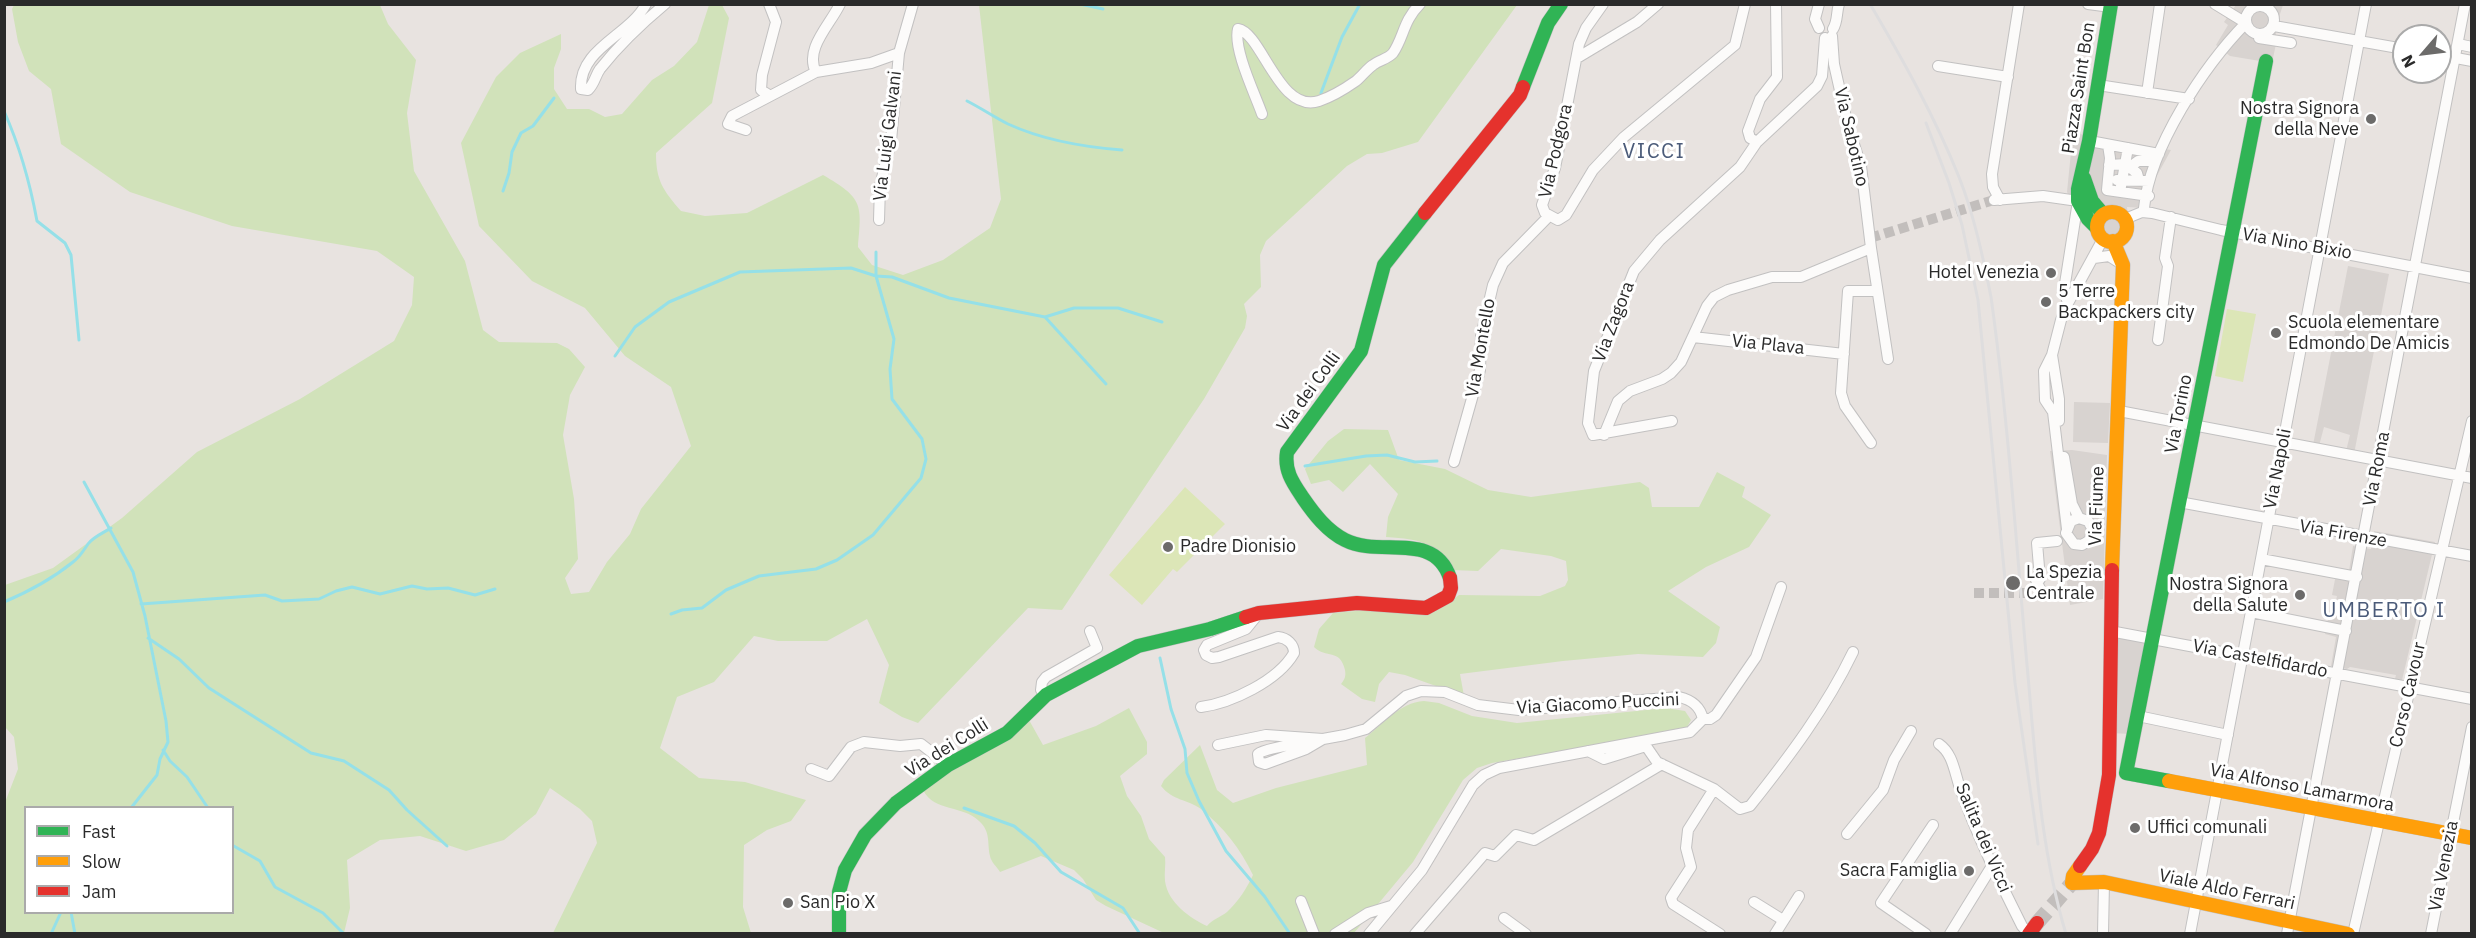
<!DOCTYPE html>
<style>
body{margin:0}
#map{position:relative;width:2476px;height:938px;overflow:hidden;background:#e8e3e0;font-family:"IBM Plex Sans",sans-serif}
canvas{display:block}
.frame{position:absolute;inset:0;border:6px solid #2a2a2a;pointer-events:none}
.legend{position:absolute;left:24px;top:806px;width:210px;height:108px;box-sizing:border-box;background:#fff;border:2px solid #aaa;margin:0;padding:8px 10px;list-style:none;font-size:18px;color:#2a2a2a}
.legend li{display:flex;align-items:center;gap:12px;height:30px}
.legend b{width:30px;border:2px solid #aaa}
.north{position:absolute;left:2392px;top:24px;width:60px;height:60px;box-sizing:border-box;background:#fff;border:2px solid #aaa;border-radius:50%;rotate:242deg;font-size:16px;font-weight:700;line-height:24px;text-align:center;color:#2a2a2a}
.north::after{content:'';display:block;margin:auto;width:21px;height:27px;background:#6c6b6a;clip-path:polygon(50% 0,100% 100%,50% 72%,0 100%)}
</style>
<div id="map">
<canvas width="2476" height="938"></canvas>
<div class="frame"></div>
<ul class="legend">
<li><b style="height:8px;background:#30b455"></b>Fast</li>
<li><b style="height:8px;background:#ff9f0a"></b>Slow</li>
<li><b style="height:8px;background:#e5322d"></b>Jam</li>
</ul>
<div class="north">N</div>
</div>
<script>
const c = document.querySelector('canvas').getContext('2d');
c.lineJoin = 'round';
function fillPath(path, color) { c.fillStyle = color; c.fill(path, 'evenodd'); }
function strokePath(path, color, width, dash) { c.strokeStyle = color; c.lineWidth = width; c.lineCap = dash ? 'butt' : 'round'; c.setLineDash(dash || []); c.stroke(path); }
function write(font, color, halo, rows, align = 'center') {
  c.font = font + ' "IBM Plex Sans",sans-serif'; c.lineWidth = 6; c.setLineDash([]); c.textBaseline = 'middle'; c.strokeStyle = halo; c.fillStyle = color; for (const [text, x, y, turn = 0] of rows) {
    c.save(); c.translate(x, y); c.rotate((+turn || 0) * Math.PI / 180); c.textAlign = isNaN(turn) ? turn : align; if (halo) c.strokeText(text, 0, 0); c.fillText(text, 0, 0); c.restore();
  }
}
fillPath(new Path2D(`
 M 14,5 L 380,5 L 388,24 L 416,60 L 407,113 L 414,171 L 465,261 L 483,330 L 499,342 L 557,343 L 569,349 L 585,367 L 570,395 L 563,435 L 574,499 L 578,559 L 565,578 L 571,594 L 589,592 L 607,562 L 630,534 L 641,509 L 691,446 L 671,387 L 625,356 L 585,308 L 532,281 L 479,226 L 461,143 L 496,77 L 520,53 L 561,34 L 561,49 L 554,68 L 554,89 L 567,109 L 589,109 L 605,117 L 622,114 L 652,80 L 674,66 L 697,42 L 709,5 L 722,5 L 729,18 L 712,103 L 656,153 C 656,181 663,190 681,211 L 705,216 L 747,213 L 823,175 C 863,198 862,204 858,247 L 872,265 L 903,275 L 943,260 L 990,228 L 1001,199 L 979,5 L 1517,5 L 1418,142 L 1382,153 L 1367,154 L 1347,166 L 1266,241 L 1260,255 L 1261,287 L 1244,304 L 1247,316 L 1245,328 L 1204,399 L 1062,610 L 1028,608 L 918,723 L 902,717 L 879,703 L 889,665 L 867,619 L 827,641 L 778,641 L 754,636 L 714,682 L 677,697 L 660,748 L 699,778 L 745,782 L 806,800 L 791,821 L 767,830 L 744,845 L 743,907 L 751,933 L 553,933 L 597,843 L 592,821 L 580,809 L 550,788 L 536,814 L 504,840 L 466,851 L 420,836 L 380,840 L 347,860 L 350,908 L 344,933 L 5,933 L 4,805 L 18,769 L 14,737 L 5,727 L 5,585 L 53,568 L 122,518 L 197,452 L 300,399 L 394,341 L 412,305 L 414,277 L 377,251 L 232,226 L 130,192 L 61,144 L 51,89 L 29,71 L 18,42 L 12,9 ZM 26,808 L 232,808 L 232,912 L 26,912 Z
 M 1344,429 L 1388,430 L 1399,460 L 1445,469 L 1488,490 L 1531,497 L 1640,482 L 1649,488 L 1652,507 L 1699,507 L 1717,472 L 1745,487 L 1742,497 L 1771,515 L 1749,547 L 1706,567 L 1668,591 L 1720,627 L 1716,643 L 1703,657 L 1638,654 L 1563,661 L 1460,674 L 1464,696 L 1405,675 L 1389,672 L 1379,684 L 1375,702 L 1362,699 L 1341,684 C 1345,679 1346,676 1345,670 C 1340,648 1326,659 1314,647 L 1319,629 L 1333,613 L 1448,603 L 1459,595 L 1540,596 L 1565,586 L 1568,580 L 1566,561 L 1551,556 L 1501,549 L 1478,571 L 1452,570 C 1427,540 1424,540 1386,537 L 1388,517 L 1398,494 L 1370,464 L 1343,492 L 1329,480 L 1311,484 L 1305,469 L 1328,441 Z
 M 1424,701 L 1439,703 L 1472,716 L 1517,723 L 1666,708 L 1685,711 L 1691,720 L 1687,727 L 1677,731 L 1492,763 L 1477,768 L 1463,780 L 1413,862 L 1354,933 L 1164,933 L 1106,906 L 1096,900 L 1083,879 L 1074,870 L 1041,856 L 1000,872 C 997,867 991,862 990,856 C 987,842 991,832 979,821 C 963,805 934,812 923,790 L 1029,720 L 1043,745 L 1096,726 L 1129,708 L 1147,742 L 1147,754 L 1120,776 L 1127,796 L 1141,816 L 1149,839 L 1165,857 C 1166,865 1164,873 1165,881 C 1168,903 1190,918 1207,926 C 1213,919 1221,917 1227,912 C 1238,902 1247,888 1253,875 C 1240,848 1224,828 1201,809 C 1187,799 1173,801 1161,786 L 1164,780 L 1200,745 L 1217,790 L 1233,803 L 1276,788 L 1367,765 L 1365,738 C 1384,723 1399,703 1424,701 Z`), '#d1e2ba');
fillPath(new Path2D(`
 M 2227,309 L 2256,314 L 2243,382 L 2215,376 Z
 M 1185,487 L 1225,524 L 1177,572 L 1173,569 L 1142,605 L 1109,575 Z`), '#dce6b7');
fillPath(new Path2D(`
 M 2236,5 L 2283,5 L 2276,26 L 2276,44 L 2272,63 L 2230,56 L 2216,45 L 2228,25 L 2224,22 Z
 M 2073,132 L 2095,138 L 2171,150 L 2153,183 L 2144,208 L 2127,207 L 2129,229 L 2127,235 L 2120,241 L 2101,240 L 2076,208 L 2067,192 Z
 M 2348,266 L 2389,274 L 2354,454 L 2346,451 L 2350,435 L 2324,427 L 2319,446 L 2313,445 Z
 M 2074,402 L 2110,403 L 2108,443 L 2073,442 Z
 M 2072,450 L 2107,455 L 2103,599 L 2070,605 L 2050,451 Z
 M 2374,531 L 2435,542 L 2402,680 L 2395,679 L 2396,675 L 2350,667 L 2347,669 L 2331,666 L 2336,637 L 2325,634 L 2330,609 L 2334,609 L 2337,596 L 2332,595 L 2337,569 L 2349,571 L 2353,546 L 2371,549 Z
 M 2115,632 L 2149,637 L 2130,734 L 2111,733 Z`), '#d8d3d0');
strokePath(new Path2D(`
 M 1080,4 L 1103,9
 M 1321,93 L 1342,37 L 1360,4
 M 967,101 C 981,108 994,117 1008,124 C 1043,140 1083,147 1122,150
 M 4,111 C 20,147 30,183 37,221 L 65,243 L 71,255 L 79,340
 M 503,191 L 509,173 L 512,152 L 521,133 L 533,126 L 554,98
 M 1045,317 L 1106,384
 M 615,356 L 635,327 L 669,302 L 740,272 L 851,268 L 876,276 L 892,277 L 949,298 L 1045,317 L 1074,308 L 1118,308 L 1162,322
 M 1305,466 L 1366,456 L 1387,455 L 1415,462 L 1437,461
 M 84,482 L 133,572 L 145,616 L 166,721 L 168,742 L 160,759 L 157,775 L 131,808
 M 4,602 C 30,591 52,579 73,562 C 80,557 83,551 88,544 C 93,537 103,533 111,528
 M 141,604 L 265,595 L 282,601 L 319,599 L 336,591 L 352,587 L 380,594 L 412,586 L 427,589 L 448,588 L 475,595 L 495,589
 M 671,614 L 682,610 L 702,608 L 726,590 L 759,576 L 816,569 L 837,560 L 873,535 L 921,478 L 926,459 L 922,439 L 892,399 L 890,369 L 894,339 L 876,276 L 876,252
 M 148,638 L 179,659 L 209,688 L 245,711 L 311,753 L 344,761 L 389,790 L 407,810 L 447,846
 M 1160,658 L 1171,709 L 1185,749 L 1187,773 L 1199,801 L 1226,851 L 1265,897 L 1290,934
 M 163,750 L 170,761 L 187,777 L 208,808
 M 964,808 L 1014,826 L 1035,843 L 1061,872 L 1123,908 L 1140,934
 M 232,845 L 260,861 L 275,887 L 323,913 L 344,934
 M 71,912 L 75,934
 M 51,934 L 61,912`), '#95e0e8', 3);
strokePath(new Path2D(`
 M 1870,238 L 1994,200
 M 1974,593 L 2042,593`), '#c2bebc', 10, [10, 5]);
strokePath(new Path2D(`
 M 2037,923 L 2072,883`), '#c2bebc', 15, [15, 8]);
const street = new Path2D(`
 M 646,4 C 629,36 579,48 581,89 L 588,90 C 595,83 595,76 600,69 C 619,45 641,24 665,4
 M 769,4 L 776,22 L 762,75 L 761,90 L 769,95
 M 1603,4 L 1586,28 L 1579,44 L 1555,168 L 1542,205 L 1545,213 L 1558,220 L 1566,215 L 1593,170 L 1624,137 L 1735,45 L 1745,4
 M 1776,4 L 1777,77 L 1760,99 L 1748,131 L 1750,138 L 1757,142 L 1817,86 L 1822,76 L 1825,38
 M 2088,4 L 2111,7
 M2246 20a14 14 0 1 1 28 0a14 14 0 1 1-28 0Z
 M 2274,26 L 2404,49
 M 1819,28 L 1815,19 L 1819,4
 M 1833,29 C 1838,21 1836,14 1839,4
 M 2259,38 L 2291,43
 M 2458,44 L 2472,47
 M 2440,55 L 2472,61
 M 1577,58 L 1637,22 L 1658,4
 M 1938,66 L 2008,77
 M 816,72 C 804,49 830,25 840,4
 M 2098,85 L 2189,99
 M 2147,93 L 2160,4
 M 1262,114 C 1255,94 1233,49 1238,29 C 1262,33 1279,114 1319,101 C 1331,97 1346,88 1356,81 C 1362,76 1367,69 1373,65 C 1379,60 1388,59 1393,53 C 1404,37 1403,21 1420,4
 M 746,130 L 728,124 L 732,116 L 816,72 L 871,63 L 899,53
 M 2095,142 L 2159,154
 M 2108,145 L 2110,158 L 2107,190 L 2149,196
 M 2128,148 L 2125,164 L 2137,173 L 2139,180
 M 2109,165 L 2125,164 L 2120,192
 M 2130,167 L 2138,161 L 2147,161 L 2152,153
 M 2117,180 L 2149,181
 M 1994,200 L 2043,196 L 2078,201 L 2064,290 L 2068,303
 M 2000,200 L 1993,187 L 1992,174 L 2019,4
 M 2144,208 C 2150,147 2204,66 2246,23 L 2215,4
 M 2125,219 L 2142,212 L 2152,213 L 2221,230 L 2472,278
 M 879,220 L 880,186 L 891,141 L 899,53 L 913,4
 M 1871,248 L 1888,359
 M 2094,258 L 2109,256 L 2123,265
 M 1693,337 L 1844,354
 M 2158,340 L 2168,266 L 2165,258 L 2171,217
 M 2052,355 L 2059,399 L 2059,421
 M 2119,411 L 2472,478
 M 1672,421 L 1593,435 L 1588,423 L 1594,371 L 1634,271 L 1660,240 L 1740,167 L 1757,142
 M 1604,435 L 1618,401 L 1630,391 L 1662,379 L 1671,373 L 1681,362 L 1707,306 L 1714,297 L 1728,290 L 1772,277 L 1801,277 L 1871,248 L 1861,166 L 1847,122 L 1834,64 L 1832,36
 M 1871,443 L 1845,406 L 1841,393 L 1848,291 L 1876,291
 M 2064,457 L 2072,504 L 2079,518 L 2088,521 L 2092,528 L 2090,540 L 2082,545 L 2074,544 L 2066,533 L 2071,521 L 2079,518
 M 1454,462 L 1480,370 L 1481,336 L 1493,285 L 1503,263 L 1549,216
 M 2179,502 L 2472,556
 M 2067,529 L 2053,412 L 2045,400 L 2044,371 L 2052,355 L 2061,320 L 2068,303 L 2103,239
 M 2261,559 L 2357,577
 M 2040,576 L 2036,580 L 2042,593
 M 2040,579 L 2037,543 L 2057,541
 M 2251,612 L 2346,631
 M 2110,631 L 2472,699
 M 1046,695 L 1041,690 L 1042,682 L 1046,677 L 1097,648 L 1090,631
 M 1201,707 C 1231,703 1278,681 1294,653 C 1294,644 1287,638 1278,637 L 1219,657 L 1212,658 L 1206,655 L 1204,650 L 1207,645 L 1246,629 L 1259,613
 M 2138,716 L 2228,735
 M 1703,719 L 1710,719 L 1716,715 L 1756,657 L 1781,587
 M 1323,739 L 1306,749 L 1265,764 L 1259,762 L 1258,754 C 1264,748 1311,742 1323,739 Z
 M 1939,744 C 1952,753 1954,769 1959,785 C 1976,834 1999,880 2022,926 L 2029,934
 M 1218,745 L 1266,735 L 1323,739 L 1345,735 L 1366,729 L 1406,696 L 1421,691 L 1445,692 L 1478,705 L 1519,710 L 1679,697 C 1692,700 1700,706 1703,719 L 1690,732 L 1499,768 L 1484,775 L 1473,785 L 1422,870 L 1369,934
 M 1588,751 L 1604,759 L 1646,746 L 1657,762 L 1714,789 L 1740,809 L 1750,806 C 1789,757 1826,708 1853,652
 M 811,769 L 829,776 L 851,747 L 864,742 L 900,746 L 921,744 L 948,765
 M 1714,789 L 1688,830 L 1686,848 L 1691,867 L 1671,898 L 1673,904 L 1720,934
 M 1847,834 L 1883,790 L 1894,760 L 1911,731
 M 1301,901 L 1314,934
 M 1754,902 L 1783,920
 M 1504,918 L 1526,934
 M 1335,934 L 1368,913 L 1391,906
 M 1415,934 L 1485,853 L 1495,856 L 1516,835 L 1534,840 L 1662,764
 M 1775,934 L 1799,896
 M 1926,934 L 1881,903 L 1933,825
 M 1950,934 L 1992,866
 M 2103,934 L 2104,882
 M 2190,934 L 2366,4
 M 2287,934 L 2465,4
 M 2353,934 L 2472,421
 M 2431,934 L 2472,727`);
const fast = new Path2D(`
 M 1523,87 L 1548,23 L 1561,4
 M 2084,178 L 2092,201 L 2103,214
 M 1425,213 L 1384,265 L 1361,351 L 1287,452 C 1284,471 1293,483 1303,498 C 1314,514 1327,531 1345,540 C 1380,558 1434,530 1450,578
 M 2097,228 L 2088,219 L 2078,201 L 2078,189 L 2089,141 L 2111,4
 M 2169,781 L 2126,773 L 2266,61
 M 839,934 L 839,892 L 845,870 L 865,835 L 896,803 L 948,765 L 1007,733 L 1046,695 L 1138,646 L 1210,629 L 1246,617`);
const slow = new Path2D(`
 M2097 227a15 15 0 1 1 30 0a15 15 0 1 1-30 0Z
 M 2112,570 L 2123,265 L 2113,241
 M 2169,781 L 2472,838
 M 2080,866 L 2073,876 L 2072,883 L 2104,882 L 2348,934`);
const jam = new Path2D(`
 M 1425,213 L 1520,95 L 1523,87
 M 1246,617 L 1259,613 L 1357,603 L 1426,608 L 1448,596 L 1451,588 L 1450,578
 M 2080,866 L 2092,849 L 2099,833 L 2109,775 L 2112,570
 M 2029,934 L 2037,923`);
strokePath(street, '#c2c1c1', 12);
strokePath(fast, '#c2c1c1', 15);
strokePath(slow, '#c2c1c1', 15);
strokePath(jam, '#c2c1c1', 15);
strokePath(street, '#fcfbfa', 10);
strokePath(fast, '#30b455', 14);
strokePath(slow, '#ff9f0a', 14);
strokePath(jam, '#e5322d', 14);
strokePath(new Path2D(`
 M 1870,4 C 1903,60 1935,117 1959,177 C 1974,215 1983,257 1991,297 C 2009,426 2017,557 2029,687 C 2036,769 2042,854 2066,934
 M 1926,123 L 1949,183 L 1962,225 L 1978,300 L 2015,683 L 2038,844`), '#deddde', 3);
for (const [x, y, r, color] of [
 [2371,119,6,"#6c6b6a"],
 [2051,273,6,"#6c6b6a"],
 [2046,302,6,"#6c6b6a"],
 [2276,333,6,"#6c6b6a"],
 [1168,547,6,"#6c6b6a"],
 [2013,583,8,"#6c6b6a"],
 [2300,595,6,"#6c6b6a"],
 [2135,828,6,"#6c6b6a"],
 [1969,871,6,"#6c6b6a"],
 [788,903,6,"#6c6b6a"]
]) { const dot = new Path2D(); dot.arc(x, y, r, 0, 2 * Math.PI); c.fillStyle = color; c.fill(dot); strokePath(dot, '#fff', 2); }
write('18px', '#2a2a2a', '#fff', [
 ["Piazza Saint Bon",2079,88,-81],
 ["Via Luigi Galvani",888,136,-83],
 ["Via Sabotino",1851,137,77],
 ["Via Podgora",1556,151,-77],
 ["Via Nino Bixio",2297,244,10],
 ["Via Zagora",1614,322,-69],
 ["Via Plava",1768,345,6],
 ["Via Montello",1481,348,-80],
 ["Via dei Colli",1309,392,-54],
 ["Via Torino",2179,414,-79],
 ["Via Napoli",2278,469,-79],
 ["Via Roma",2377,469,-79],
 ["Via Fiume",2097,506,-88],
 ["Via Firenze",2343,534,10],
 ["Via Castelfidardo",2260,659,11],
 ["Corso Cavour",2408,695,-77],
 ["Via Giacomo Puccini",1598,704,-3],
 ["Via dei Colli",947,748,-32],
 ["Via Alfonso Lamarmora",2302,788,11],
 ["Salita dei Vicci",1983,838,67],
 ["Via Venezia",2444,866,-79],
 ["Viale Aldo Ferrari",2227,890,12]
]);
write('18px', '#2a2a2a', '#fff', [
 ["Nostra Signora",2359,109,"right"],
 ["della Neve",2359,130,"right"],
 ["Hotel Venezia",2039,273,"right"],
 ["5 Terre",2058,292],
 ["Backpackers city",2058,313],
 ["Scuola elementare",2288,323],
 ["Edmondo De Amicis",2288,344],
 ["Padre Dionisio",1180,547],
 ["La Spezia",2026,573],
 ["Centrale",2026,594],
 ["Nostra Signora",2288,585,"right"],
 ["della Salute",2288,606,"right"],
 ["Uffici comunali",2147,828],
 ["Sacra Famiglia",1957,871,"right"],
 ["San Pio X",800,903]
], 'left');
c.letterSpacing = '1.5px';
write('21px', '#4b5b79', '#fff', [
 ["VICCI",1654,152],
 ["UMBERTO I",2384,611]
]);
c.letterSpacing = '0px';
</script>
